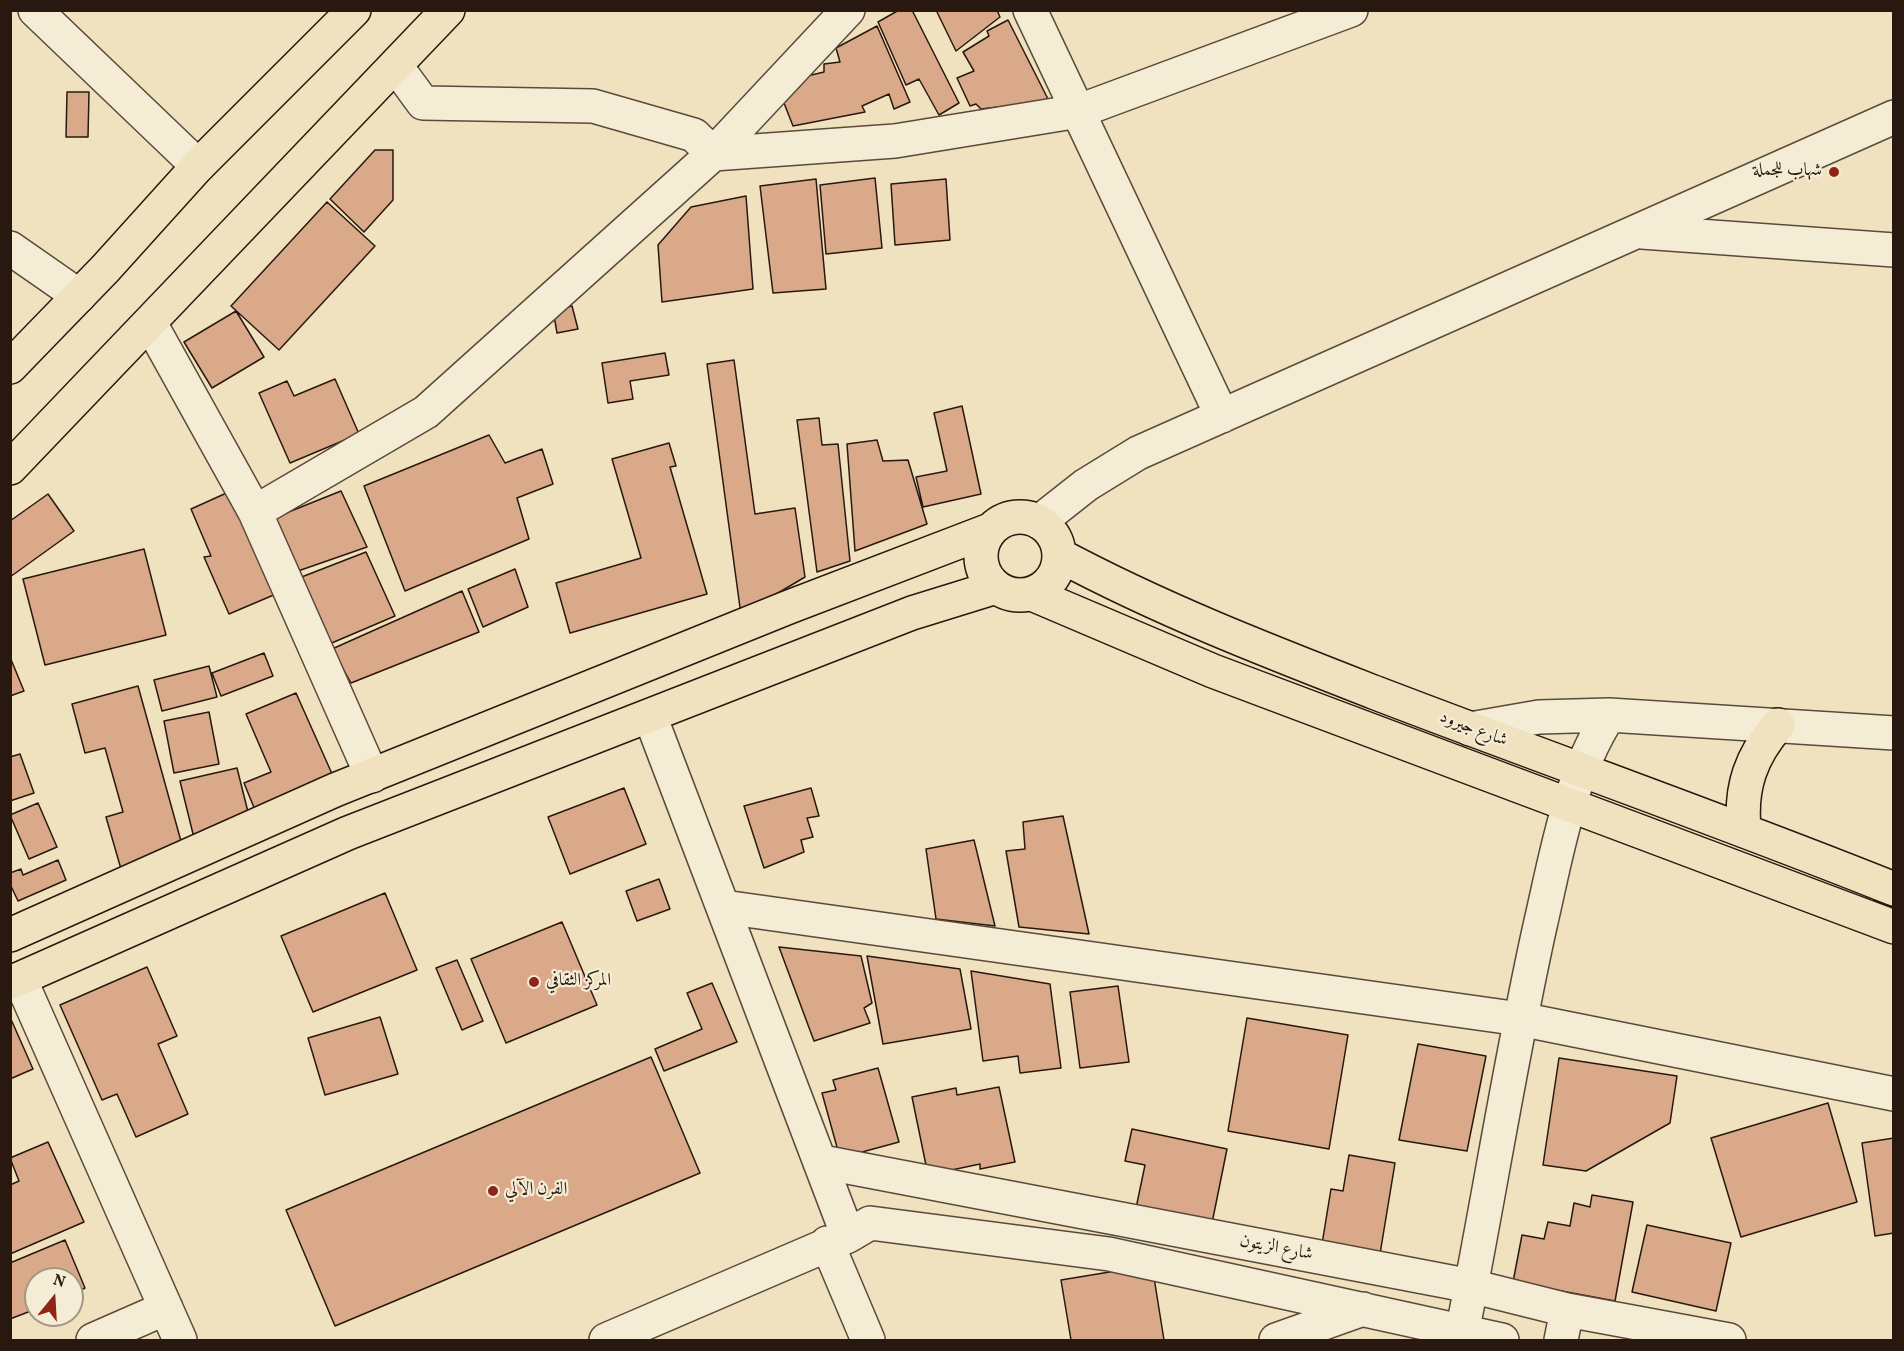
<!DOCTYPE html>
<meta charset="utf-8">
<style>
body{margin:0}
#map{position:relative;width:1904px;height:1351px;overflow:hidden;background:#f0e2be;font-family:Vollkorn,serif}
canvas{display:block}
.frame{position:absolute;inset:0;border:12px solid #281810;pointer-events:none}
.north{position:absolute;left:24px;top:1267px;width:60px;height:60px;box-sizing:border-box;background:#f5ecd5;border:2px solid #a39786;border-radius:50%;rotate:18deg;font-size:16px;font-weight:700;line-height:24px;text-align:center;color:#281810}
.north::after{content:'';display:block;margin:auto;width:21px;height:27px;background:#8f2418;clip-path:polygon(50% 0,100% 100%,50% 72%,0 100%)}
</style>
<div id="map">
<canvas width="1904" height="1351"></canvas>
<div class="frame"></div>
<div class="north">N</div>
</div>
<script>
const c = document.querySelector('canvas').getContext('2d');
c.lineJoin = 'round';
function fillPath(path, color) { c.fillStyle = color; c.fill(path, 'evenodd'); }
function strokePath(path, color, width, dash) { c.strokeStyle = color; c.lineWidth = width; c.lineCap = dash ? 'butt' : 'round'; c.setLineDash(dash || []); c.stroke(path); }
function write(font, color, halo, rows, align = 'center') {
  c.font = font + ' Vollkorn,Amiri,serif'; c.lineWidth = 4.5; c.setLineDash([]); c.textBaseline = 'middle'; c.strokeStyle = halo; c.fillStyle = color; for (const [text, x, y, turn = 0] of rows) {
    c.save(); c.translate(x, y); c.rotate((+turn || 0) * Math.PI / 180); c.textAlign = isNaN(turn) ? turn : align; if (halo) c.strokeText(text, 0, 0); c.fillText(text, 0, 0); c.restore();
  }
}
const building = new Path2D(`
 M 899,10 L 912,10 L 959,103 L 939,115 L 919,79 L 906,85 L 878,22 Z
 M 936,10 L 997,10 L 1000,17 L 956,51 Z
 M 1008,20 L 1049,101 L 981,109 L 976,104 L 970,106 L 957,78 L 974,71 L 963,52 L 989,36 L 987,31 Z
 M 877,26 L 910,102 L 894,109 L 889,94 L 862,106 L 865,112 L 793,126 L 782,98 L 803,77 L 824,72 L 824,64 L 840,62 L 836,48 Z
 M 67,92 L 89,92 L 88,137 L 66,137 Z
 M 375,150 L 393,150 L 393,200 L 364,232 L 330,199 Z
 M 875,178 L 882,248 L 826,254 L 820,185 Z
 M 816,179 L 826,289 L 773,293 L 760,186 Z
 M 946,179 L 950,240 L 895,245 L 891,184 Z
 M 746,196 L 753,289 L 662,302 L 658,245 L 691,207 Z
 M 327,202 L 375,246 L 279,350 L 231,306 Z
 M 572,306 L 578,329 L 557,333 L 553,310 Z
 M 236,311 L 264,357 L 212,388 L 184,342 Z
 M 665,353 L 669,375 L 630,381 L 633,399 L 608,403 L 602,363 Z
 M 734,360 L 755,514 L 795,508 L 805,577 L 741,615 L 707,364 Z
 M 335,379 L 359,434 L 290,463 L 259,393 L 287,381 L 294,396 Z
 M 962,406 L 981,494 L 923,507 L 916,477 L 947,471 L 934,413 Z
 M 819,418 L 822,445 L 838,444 L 850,561 L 817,572 L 797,420 Z
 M 489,435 L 505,463 L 542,449 L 553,484 L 517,498 L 529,539 L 405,591 L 364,486 Z
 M 877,440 L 883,461 L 908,460 L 927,524 L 855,551 L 847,444 Z
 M 669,443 L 676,466 L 670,467 L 707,594 L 570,633 L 556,583 L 641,558 L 612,459 Z
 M 231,491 L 276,594 L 229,614 L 204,557 L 211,556 L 191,509 Z
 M 341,491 L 367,547 L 298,571 L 271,519 Z
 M 48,494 L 74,531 L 10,577 L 10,521 Z
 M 144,549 L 166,635 L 45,665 L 23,579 Z
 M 366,552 L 395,616 L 327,645 L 299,578 Z
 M 515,569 L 528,607 L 483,627 L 468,589 Z
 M 462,591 L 479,632 L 351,683 L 332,649 Z
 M 264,653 L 273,676 L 221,696 L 212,673 Z
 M 10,657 L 24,691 L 10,696 Z
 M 209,666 L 217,697 L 162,711 L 154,680 Z
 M 138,686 L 184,852 L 121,869 L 106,817 L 123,812 L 105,748 L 85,753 L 72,704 Z
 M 296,693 L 333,776 L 255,810 L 244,783 L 271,772 L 246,714 Z
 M 209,712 L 219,764 L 174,773 L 164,721 Z
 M 20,754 L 34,793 L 10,801 L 10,757 Z
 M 237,768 L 249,816 L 195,842 L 180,781 Z
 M 624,788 L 646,844 L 570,874 L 548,817 Z
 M 811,788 L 819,816 L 807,818 L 813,837 L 801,840 L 804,852 L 764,868 L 744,806 Z
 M 38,803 L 57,847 L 29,859 L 10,815 Z
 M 1063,816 L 1089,934 L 1019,927 L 1006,851 L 1025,849 L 1023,822 Z
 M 974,840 L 995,926 L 936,919 L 926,849 Z
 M 58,860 L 66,880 L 18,901 L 10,884 L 10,873 L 21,869 L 23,875 Z
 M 659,879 L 670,909 L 637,921 L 626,891 Z
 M 385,893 L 417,970 L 313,1012 L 281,936 Z
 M 562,922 L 597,1005 L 506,1043 L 471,959 Z
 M 779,947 L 861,956 L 872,1003 L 864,1008 L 870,1023 L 814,1041 Z
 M 867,956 L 960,969 L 971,1029 L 883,1044 Z
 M 457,960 L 483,1021 L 462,1030 L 436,968 Z
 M 147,967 L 177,1036 L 158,1044 L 188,1114 L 136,1137 L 117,1094 L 102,1100 L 60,1005 Z
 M 971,971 L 1050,984 L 1061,1068 L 1020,1073 L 1018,1056 L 983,1061 Z
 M 712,983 L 737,1042 L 664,1071 L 655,1049 L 702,1029 L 687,993 Z
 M 1118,986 L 1129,1062 L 1080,1068 L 1070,992 Z
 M 10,1017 L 33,1069 L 10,1079 Z
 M 380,1017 L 398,1074 L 325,1095 L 308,1038 Z
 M 1247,1018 L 1348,1035 L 1329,1149 L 1228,1131 Z
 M 1418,1044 L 1486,1056 L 1467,1151 L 1399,1140 Z
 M 651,1057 L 700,1173 L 335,1326 L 286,1210 Z
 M 1559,1058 L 1677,1076 L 1670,1123 L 1586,1171 L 1543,1165 Z
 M 878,1068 L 899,1142 L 840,1158 L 822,1093 L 836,1090 L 833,1080 Z
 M 999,1087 L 1015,1162 L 980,1169 L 980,1164 L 928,1175 L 912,1097 L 956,1088 L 957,1095 Z
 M 1828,1103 L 1857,1202 L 1741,1237 L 1711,1138 Z
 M 1132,1129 L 1227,1149 L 1211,1228 L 1135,1213 L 1145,1165 L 1125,1161 Z
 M 1894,1138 L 1894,1233 L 1875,1236 L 1862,1143 Z
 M 48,1142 L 84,1222 L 10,1254 L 10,1185 L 19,1181 L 10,1158 Z
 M 1349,1155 L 1395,1163 L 1380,1254 L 1322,1244 L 1331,1189 L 1343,1191 Z
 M 1592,1195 L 1633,1202 L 1615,1301 L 1513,1282 L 1522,1235 L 1544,1239 L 1548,1222 L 1570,1226 L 1574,1203 L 1590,1207 Z
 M 1647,1225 L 1731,1243 L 1716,1311 L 1632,1292 Z
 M 65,1240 L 85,1288 L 72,1294 L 72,1279 L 36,1279 L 36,1309 L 10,1319 L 10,1263 Z
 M 1152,1265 L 1164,1340 L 1071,1340 L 1061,1280 Z`);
fillPath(building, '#daa98a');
strokePath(building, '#281810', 1.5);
const minor = new Path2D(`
 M 35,10 L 198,166
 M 1030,10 L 1222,416
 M 396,66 L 423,103 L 593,106 L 694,135 L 713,154
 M 713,154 L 895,141 L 1079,111 L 1351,10
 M 1642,232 L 1894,250
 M 10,248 L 79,296
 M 150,323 L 255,512 L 372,776
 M 255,512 L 426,412 L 713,154 L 848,10
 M 1039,522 L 1086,485 L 1138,453 L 1894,117
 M 650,716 L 848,1236
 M 1470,729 L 1539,717 L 1609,715 L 1894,733
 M 724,907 L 1520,1019 L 1894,1094
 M 20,979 L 180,1340
 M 822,1162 L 1471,1286 L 1567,1310 L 1729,1340
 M 827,1243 L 868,1340
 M 1462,1333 C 1489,1198 1510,1061 1540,926 C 1557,853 1568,780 1609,715
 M 93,1340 L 166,1308
 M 606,1340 L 848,1236 L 870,1223 L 1109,1254 L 1502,1340
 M 1276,1340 L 1363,1309
 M 1561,1340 L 1567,1310`);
const major = new Path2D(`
 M 10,367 L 105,269 L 198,166 L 354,10
 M 10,468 L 448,10
 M981 556a39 39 0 1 1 78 0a39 39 0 1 1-78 0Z
 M 1059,555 C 1162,610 1268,651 1376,693 C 1548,759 1722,820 1894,889
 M 1032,594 L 1213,671 L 1894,927
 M 1744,829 C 1740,787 1751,756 1778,725
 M 10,935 L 335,790 L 789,607 L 990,530
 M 10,983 L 348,833 L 912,613 L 996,587`);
strokePath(minor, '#5a4a3c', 36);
strokePath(major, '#281810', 36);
strokePath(minor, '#f5ecd5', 33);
strokePath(major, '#f0e2be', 33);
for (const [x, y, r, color] of [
 [1834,172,6,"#8f2418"],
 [534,982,6,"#8f2418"],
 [493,1191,6,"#8f2418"]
]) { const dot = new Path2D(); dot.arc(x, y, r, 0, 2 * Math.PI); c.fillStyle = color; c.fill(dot); strokePath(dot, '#f5ecd5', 2); }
write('18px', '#281810', '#f5ecd5', [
 ["شهاب للجملة",1822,172,"right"],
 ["المركز الثقافي",546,982],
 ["الفرن اﻵلي",505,1191]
], 'left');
write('18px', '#281810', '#f5ecd5', [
 ["شارع جيرود",1473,730,21],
 ["شارع الزيتون",1276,1249,11]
]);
</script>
